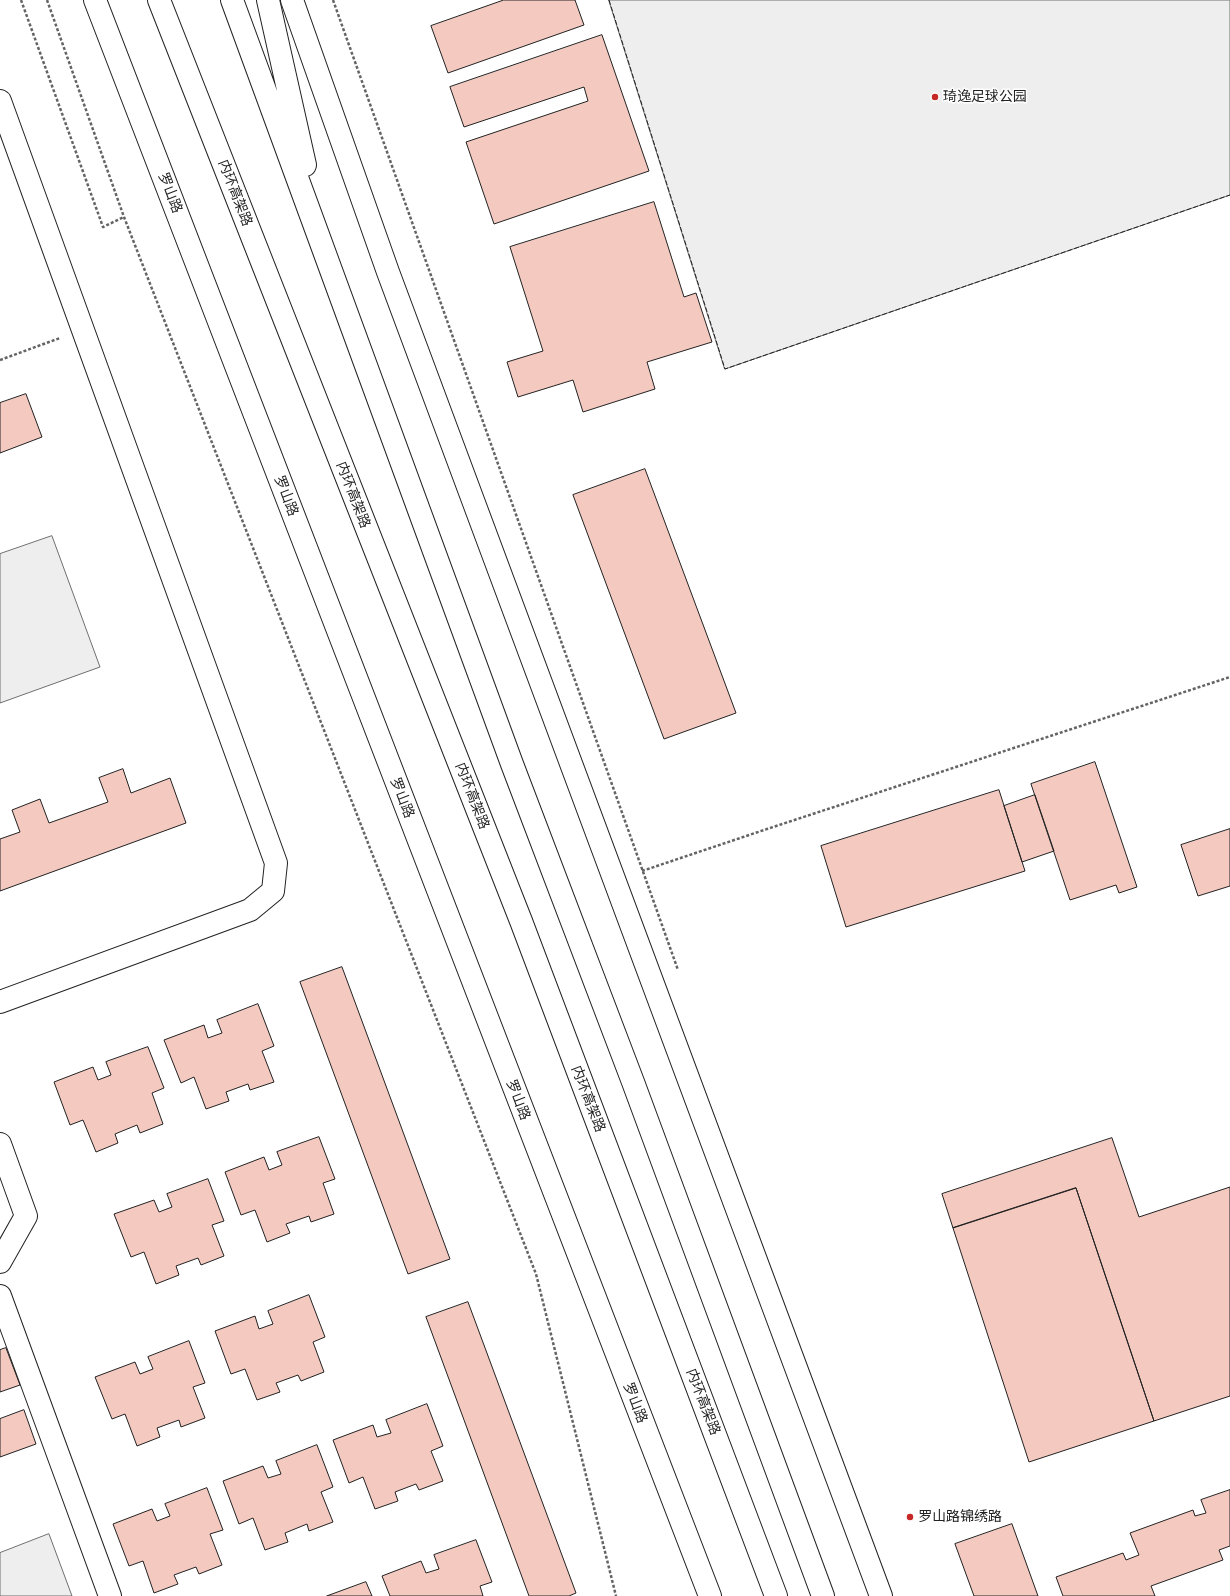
<!DOCTYPE html>
<meta charset="utf-8">
<style>
body{margin:0}
canvas{display:block;background:#fff}
</style>
<canvas width="1230" height="1596"></canvas>
<script>
const c = document.querySelector('canvas').getContext('2d');
c.lineJoin = 'round';
function fillPath(path, color) { c.fillStyle = color; c.fill(path, 'evenodd'); }
function strokePath(path, color, width, dash) { c.strokeStyle = color; c.lineWidth = width; c.lineCap = dash ? 'butt' : 'round'; c.setLineDash(dash || []); c.stroke(path); }
function write(font, color, halo, rows, align = 'center') {
  c.font = font + ' Cabin,"Noto Sans SC",sans-serif'; c.lineWidth = 3; c.setLineDash([]); c.textBaseline = 'middle'; c.strokeStyle = halo; c.fillStyle = color; for (const [text, x, y, turn = 0] of rows) {
    c.save(); c.translate(x, y); c.rotate((+turn || 0) * Math.PI / 180); c.textAlign = isNaN(turn) ? turn : align; if (halo) c.strokeText(text, 0, 0); c.fillText(text, 0, 0); c.restore();
  }
}
const green = new Path2D(`
 M 609,0 L 1230,0 L 1230,195 L 725,369 Z
 M 52,536 L 100,667 L 0,703 L 0,554 Z
 M 49,1534 L 72,1596 L 0,1596 L 0,1553 Z`);
fillPath(green, '#eee');
strokePath(green, '#6f6f6f', 1);
const building = new Path2D(`
 M 504,0 L 575,0 L 584,25 L 448,73 L 431,26 Z
 M 602,35 L 649,171 L 494,224 L 466,142 L 588,101 L 584,87 L 464,127 L 450,87 Z
 M 654,202 L 684,297 L 696,293 L 712,342 L 647,362 L 655,389 L 583,412 L 573,380 L 518,397 L 507,362 L 543,351 L 510,247 Z
 M 26,394 L 42,437 L 0,453 L 0,403 Z
 M 645,469 L 736,713 L 664,739 L 573,495 Z
 M 1095,762 L 1137,887 L 1119,893 L 1116,885 L 1070,900 L 1031,784 Z
 M 123,769 L 131,793 L 170,778 L 186,823 L 0,891 L 0,839 L 20,832 L 12,810 L 40,799 L 49,823 L 108,802 L 99,778 Z
 M 999,790 L 1025,871 L 846,927 L 821,846 Z
 M 1035,795 L 1054,851 L 1022,862 L 1004,806 Z
 M 1230,829 L 1230,886 L 1198,896 L 1181,845 Z
 M 342,967 L 450,1259 L 408,1274 L 300,982 Z
 M 258,1004 L 274,1046 L 262,1051 L 274,1082 L 250,1090 L 248,1084 L 226,1092 L 229,1101 L 206,1109 L 194,1077 L 181,1083 L 164,1040 L 204,1025 L 208,1038 L 222,1033 L 217,1020 Z
 M 148,1047 L 164,1088 L 152,1093 L 163,1124 L 140,1133 L 137,1125 L 115,1134 L 118,1143 L 96,1152 L 83,1120 L 70,1125 L 54,1082 L 93,1067 L 98,1080 L 111,1075 L 106,1062 Z
 M 319,1137 L 335,1179 L 323,1183 L 334,1214 L 311,1222 L 309,1216 L 286,1224 L 290,1233 L 267,1242 L 255,1210 L 241,1215 L 225,1172 L 264,1157 L 269,1170 L 282,1165 L 277,1152 Z
 M 1112,1138 L 1139,1217 L 1230,1187 L 1230,1396 L 1154,1421 L 1076,1188 L 953,1228 L 942,1194 Z
 M 208,1179 L 224,1221 L 212,1225 L 224,1256 L 201,1265 L 198,1258 L 176,1266 L 179,1275 L 156,1284 L 144,1252 L 131,1257 L 114,1214 L 154,1200 L 159,1212 L 172,1207 L 167,1194 Z
 M 1076,1188 L 1154,1421 L 1029,1462 L 953,1228 Z
 M 309,1295 L 325,1337 L 313,1342 L 324,1372 L 301,1381 L 298,1375 L 276,1383 L 280,1392 L 257,1400 L 245,1369 L 231,1374 L 215,1331 L 255,1316 L 259,1329 L 273,1324 L 268,1311 Z
 M 468,1302 L 576,1593 L 569,1596 L 529,1596 L 426,1317 Z
 M 189,1341 L 205,1383 L 193,1387 L 205,1418 L 181,1427 L 179,1420 L 157,1428 L 160,1437 L 137,1446 L 125,1414 L 112,1419 L 95,1377 L 135,1362 L 140,1374 L 153,1369 L 148,1357 Z
 M 6,1348 L 20,1385 L 0,1392 L 0,1350 Z
 M 427,1404 L 443,1446 L 431,1451 L 443,1481 L 419,1490 L 416,1484 L 395,1492 L 398,1501 L 375,1509 L 363,1477 L 349,1483 L 333,1440 L 373,1425 L 377,1437 L 391,1433 L 386,1420 Z
 M 24,1410 L 36,1444 L 0,1457 L 0,1419 Z
 M 317,1445 L 333,1487 L 321,1492 L 333,1522 L 309,1531 L 307,1524 L 285,1533 L 288,1542 L 265,1550 L 253,1518 L 239,1524 L 223,1481 L 263,1466 L 268,1478 L 281,1474 L 276,1461 Z
 M 207,1488 L 223,1530 L 210,1534 L 222,1565 L 199,1574 L 196,1567 L 174,1575 L 178,1584 L 154,1593 L 143,1561 L 129,1566 L 113,1524 L 152,1509 L 157,1521 L 170,1516 L 165,1504 Z
 M 1230,1490 L 1230,1546 L 1219,1550 L 1223,1560 L 1151,1586 L 1155,1596 L 1063,1596 L 1056,1577 L 1123,1553 L 1126,1560 L 1139,1555 L 1130,1533 L 1193,1510 L 1195,1516 L 1206,1513 L 1201,1500 Z
 M 1012,1524 L 1038,1596 L 974,1596 L 955,1544 Z
 M 476,1540 L 492,1582 L 480,1586 L 483,1596 L 390,1596 L 382,1576 L 421,1561 L 426,1573 L 439,1569 L 434,1555 Z
 M 366,1582 L 372,1596 L 327,1596 Z`);
fillPath(building, '#f3c9c0');
strokePath(building, '#222', 1);
const minor = new Path2D(`
 M 0,101 L 276,863 L 273,891 L 250,910 L 0,1002
 M 0,1144 L 26,1216 L 0,1262
 M 0,1296 L 110,1596`);
const major = new Path2D(`
 M 95,0 L 710,1596
 M 292,0 L 388,272 L 881,1596`);
const highway = new Path2D(`
 M 159,0 L 521,921 L 776,1596
 M 232,0 L 512,764 L 633,1082 L 823,1596
 M 268,0 L 305,165`);
strokePath(minor, '#222', 24);
strokePath(major, '#222', 24);
strokePath(highway, '#222', 24);
strokePath(new Path2D(`
 M 21,0 L 103,227 L 124,217
 M 47,0 L 124,217 L 536,1274 L 616,1596
 M 333,0 L 678,970
 M 0,360 L 60,338
 M 642,871 L 767,829 L 1230,677`), '#646464', 2.5, [3, 2]);
strokePath(minor, '#fff', 22);
strokePath(major, '#fff', 22);
strokePath(highway, '#fff', 22);
strokePath(new Path2D(`
 M 609,0 L 725,369 L 1230,195`), '#222', 1, [5, 2]);
for (const [x, y, r, color] of [
 [935,97,4,"#c62828"],
 [910,1517,4,"#c62828"]
]) { const dot = new Path2D(); dot.arc(x, y, r, 0, 2 * Math.PI); c.fillStyle = color; c.fill(dot); strokePath(dot, '#fff', 1.5); }
write('14px', '#222', '#fff', [
 ["琦逸足球公园",943,97],
 ["罗山路锦绣路",918,1517]
], 'left');
write('14px', '#222', '#fff', [
 ["罗山路",170,193,69],
 ["内环高架路",235,193,69],
 ["内环高架路",353,495,69],
 ["罗山路",286,496,69],
 ["内环高架路",472,796,69],
 ["罗山路",402,798,69],
 ["内环高架路",588,1099,69],
 ["罗山路",518,1100,69],
 ["内环高架路",703,1402,69],
 ["罗山路",635,1403,69]
]);
</script>
